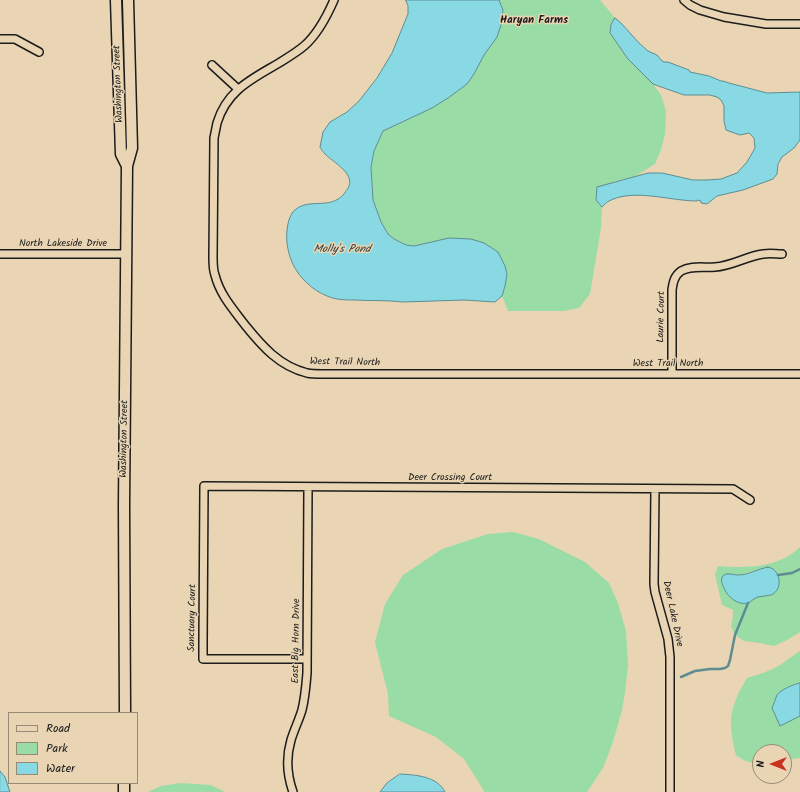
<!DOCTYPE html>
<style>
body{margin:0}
#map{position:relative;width:800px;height:792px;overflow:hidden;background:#e9d5b3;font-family:Kalam,sans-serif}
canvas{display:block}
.legend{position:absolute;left:8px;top:712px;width:130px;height:72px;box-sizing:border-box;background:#e9d5b3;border:1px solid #978b77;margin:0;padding:5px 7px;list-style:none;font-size:12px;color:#1c1c1c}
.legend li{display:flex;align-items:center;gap:8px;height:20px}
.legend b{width:20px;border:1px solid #978b77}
.north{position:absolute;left:752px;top:744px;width:40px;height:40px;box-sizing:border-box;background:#e9d5b3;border:1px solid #978b77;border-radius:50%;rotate:270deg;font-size:11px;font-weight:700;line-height:16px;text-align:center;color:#1c1c1c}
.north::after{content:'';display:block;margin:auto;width:14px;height:18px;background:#c8321e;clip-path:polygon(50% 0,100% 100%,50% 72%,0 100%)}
</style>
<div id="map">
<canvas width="800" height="792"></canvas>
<ul class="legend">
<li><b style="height:5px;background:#e9d5b3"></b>Road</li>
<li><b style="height:11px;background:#9adca6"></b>Park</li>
<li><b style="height:11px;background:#88d9e3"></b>Water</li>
</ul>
<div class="north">N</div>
</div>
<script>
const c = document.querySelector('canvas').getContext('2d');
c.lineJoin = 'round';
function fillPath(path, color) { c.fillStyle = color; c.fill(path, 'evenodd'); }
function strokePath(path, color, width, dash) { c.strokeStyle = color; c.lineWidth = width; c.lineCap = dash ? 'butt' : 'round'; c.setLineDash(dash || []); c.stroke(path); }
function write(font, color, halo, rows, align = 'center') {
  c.font = font + ' Kalam,sans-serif'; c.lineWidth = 3; c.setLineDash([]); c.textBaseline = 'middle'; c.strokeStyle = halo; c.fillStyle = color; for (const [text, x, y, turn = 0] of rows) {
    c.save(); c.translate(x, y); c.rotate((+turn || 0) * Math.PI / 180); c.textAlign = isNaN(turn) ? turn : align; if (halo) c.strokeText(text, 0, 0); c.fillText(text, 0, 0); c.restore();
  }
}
fillPath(new Path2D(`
 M 499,0 L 600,0 L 615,18 L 611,25 L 610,33 L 628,59 L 653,84 L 661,95 L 666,111 L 665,134 L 661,150 L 655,164 L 634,177 L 613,182 L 596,200 L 602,207 L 601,228 L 590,294 L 579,308 L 564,311 L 508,311 L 502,296 L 505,286 L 449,238 L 414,246 L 406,245 L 394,239 L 388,234 L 381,223 L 373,200 L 371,167 L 374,151 L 383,131 L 432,108 L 448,98 L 467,84 L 474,74 L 484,55 L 503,10 Z
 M 513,532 L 539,539 L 585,562 L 609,583 L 618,603 L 626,631 L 628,665 L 625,693 L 622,710 L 613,742 L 603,768 L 587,792 L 484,792 L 484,791 L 464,759 L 436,737 L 389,716 L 388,694 L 375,642 L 385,604 L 403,575 L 442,549 L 488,534 Z
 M 800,547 L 800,632 L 789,639 L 774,646 L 760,643 L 744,641 L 735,635 L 731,626 L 733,617 L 733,610 C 729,608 726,607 722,605 L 715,574 L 718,566 C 742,568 769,568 790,555 C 793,553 797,550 800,547 ZM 768,567 L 771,595 L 757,597 L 748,603 L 733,574 L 739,575 Z
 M 800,651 L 800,683 C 794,684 780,690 777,695 C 775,699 774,704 772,708 L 794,719 L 800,716 L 800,758 L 784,760 L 784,752 L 760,752 L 760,764 C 751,763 743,761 736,755 C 733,745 731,733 731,721 C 731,707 740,689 747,678 L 763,673 L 777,667 Z
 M 180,783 L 211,785 L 225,792 L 148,792 L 161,786 Z`), '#9adca6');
const water = new Path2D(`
 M 406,0 L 499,0 L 503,10 L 501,25 L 497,37 L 484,55 L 474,74 L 467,84 L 448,98 L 432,108 L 383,131 L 374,151 L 371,167 L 373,200 L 381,222 L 388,234 L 394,239 L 406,245 L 414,246 L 449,238 L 471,239 L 484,243 L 498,252 L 505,266 L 507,274 L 505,286 L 502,296 L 495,302 L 464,300 L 403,302 C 387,300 371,301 355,300 C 346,300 336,300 327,296 C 320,293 313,289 307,283 C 295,272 289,259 287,243 C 286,234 287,215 296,209 C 311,198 330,210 344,194 C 345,192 348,189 349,186 C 354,173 333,162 325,154 C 323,152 321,149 320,147 L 323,132 L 330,122 L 347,112 L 359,101 L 377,78 L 392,53 L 408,14 L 408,6 Z
 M 615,18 L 621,23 L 639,43 L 648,51 L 657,55 L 661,60 L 664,62 L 668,62 L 689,70 L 690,72 L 709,76 L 721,81 L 723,81 L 729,83 L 767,93 L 800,92 L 800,140 L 794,148 L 782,157 L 778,164 L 777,174 L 773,179 L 743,190 L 717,196 L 707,204 L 701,203 L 701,201 L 697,200 L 697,201 C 670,201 634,188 609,201 C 607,202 604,205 602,207 L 596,200 L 597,187 L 648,173 L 662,173 L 693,180 L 707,180 L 721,179 L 737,173 L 747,162 L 755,148 L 754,138 L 749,133 L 740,135 L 726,130 L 724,121 L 724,106 L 721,100 L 717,97 L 710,95 L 684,95 L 664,88 L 653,84 L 628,59 L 610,33 L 611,25 Z
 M 768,567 C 770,568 772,568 773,569 C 782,576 781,591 771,595 C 767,596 762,596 758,597 C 754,598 751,602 748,603 C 738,606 727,596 724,588 C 722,584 720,579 723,576 C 726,572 734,575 738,575 C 748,575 758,569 768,567 Z
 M 800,683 L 800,716 L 780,726 L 772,708 C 774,704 775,699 777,695 C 780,690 794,684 800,683 Z
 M 0,771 L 5,777 L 10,792 L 0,792 Z
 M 400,774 C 416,775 437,776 445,792 L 380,792 L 387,783 Z`);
fillPath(water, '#88d9e3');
strokePath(water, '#5d8d93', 1);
strokePath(new Path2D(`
 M 778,575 L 792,573 L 800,569
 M 681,677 L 695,671 L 710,669 L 720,669 L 725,668 L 728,666 L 730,660 L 735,635 L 748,603`), '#5d8d93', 2.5);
const street = new Path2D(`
 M 334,0 C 327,16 318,34 304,46 C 297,52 287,58 279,63 C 252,79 227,90 217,123 C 216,128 215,133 214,138 L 213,257 C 213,263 213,270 215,275 C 220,295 233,309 245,325 C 262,346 279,366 307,373 C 312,374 317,374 322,374 L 800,374
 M 684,0 L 690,5 L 700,10 L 724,17 L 766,24 L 800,24
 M 0,39 L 15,39 L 39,52
 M 212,65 L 238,89
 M 0,254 L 126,254
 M 672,374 L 672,290 C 673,283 674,276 681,271 C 691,265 704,268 715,267 C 732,266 747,256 763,254 C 770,253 776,254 782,254
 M 655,489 L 654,584 L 655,592 L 668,639 L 670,657 L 670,792
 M 307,659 L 203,659 L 203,642 L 204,486 L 733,489 L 750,500
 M 293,792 C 287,775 286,757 291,740 C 294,730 299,720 302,710 C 305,698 306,686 307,673 L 308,487`);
const secondary = new Path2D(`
 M 116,0 L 121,154 L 127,166
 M 125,713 L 124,505 L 127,166 L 132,148 L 128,0
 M 124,792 L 124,783`);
strokePath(street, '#1c1c1c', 10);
strokePath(secondary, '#1c1c1c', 13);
strokePath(street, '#e9d5b3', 7);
strokePath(secondary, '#e9d5b3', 10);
write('10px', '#1c1c1c', '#e9d5b3', [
 ["Washington Street",119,84,-92],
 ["North Lakeside Drive",63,244],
 ["Laurie Court",662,317,-89],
 ["West Trail North",345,363,1],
 ["West Trail North",668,364],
 ["Washington Street",125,439,-89],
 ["Deer Crossing Court",450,478],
 ["Deer Lake Drive",672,614,78],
 ["Sanctuary Court",193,618,-89],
 ["East Big Horn Drive",297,641,-89]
]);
write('bold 11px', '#1c1c1c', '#e9d5b3', [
 ["Haryan Farms",534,21]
]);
write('italic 11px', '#324244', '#e9d5b3', [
 ["Molly's Pond",342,250]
]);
</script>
